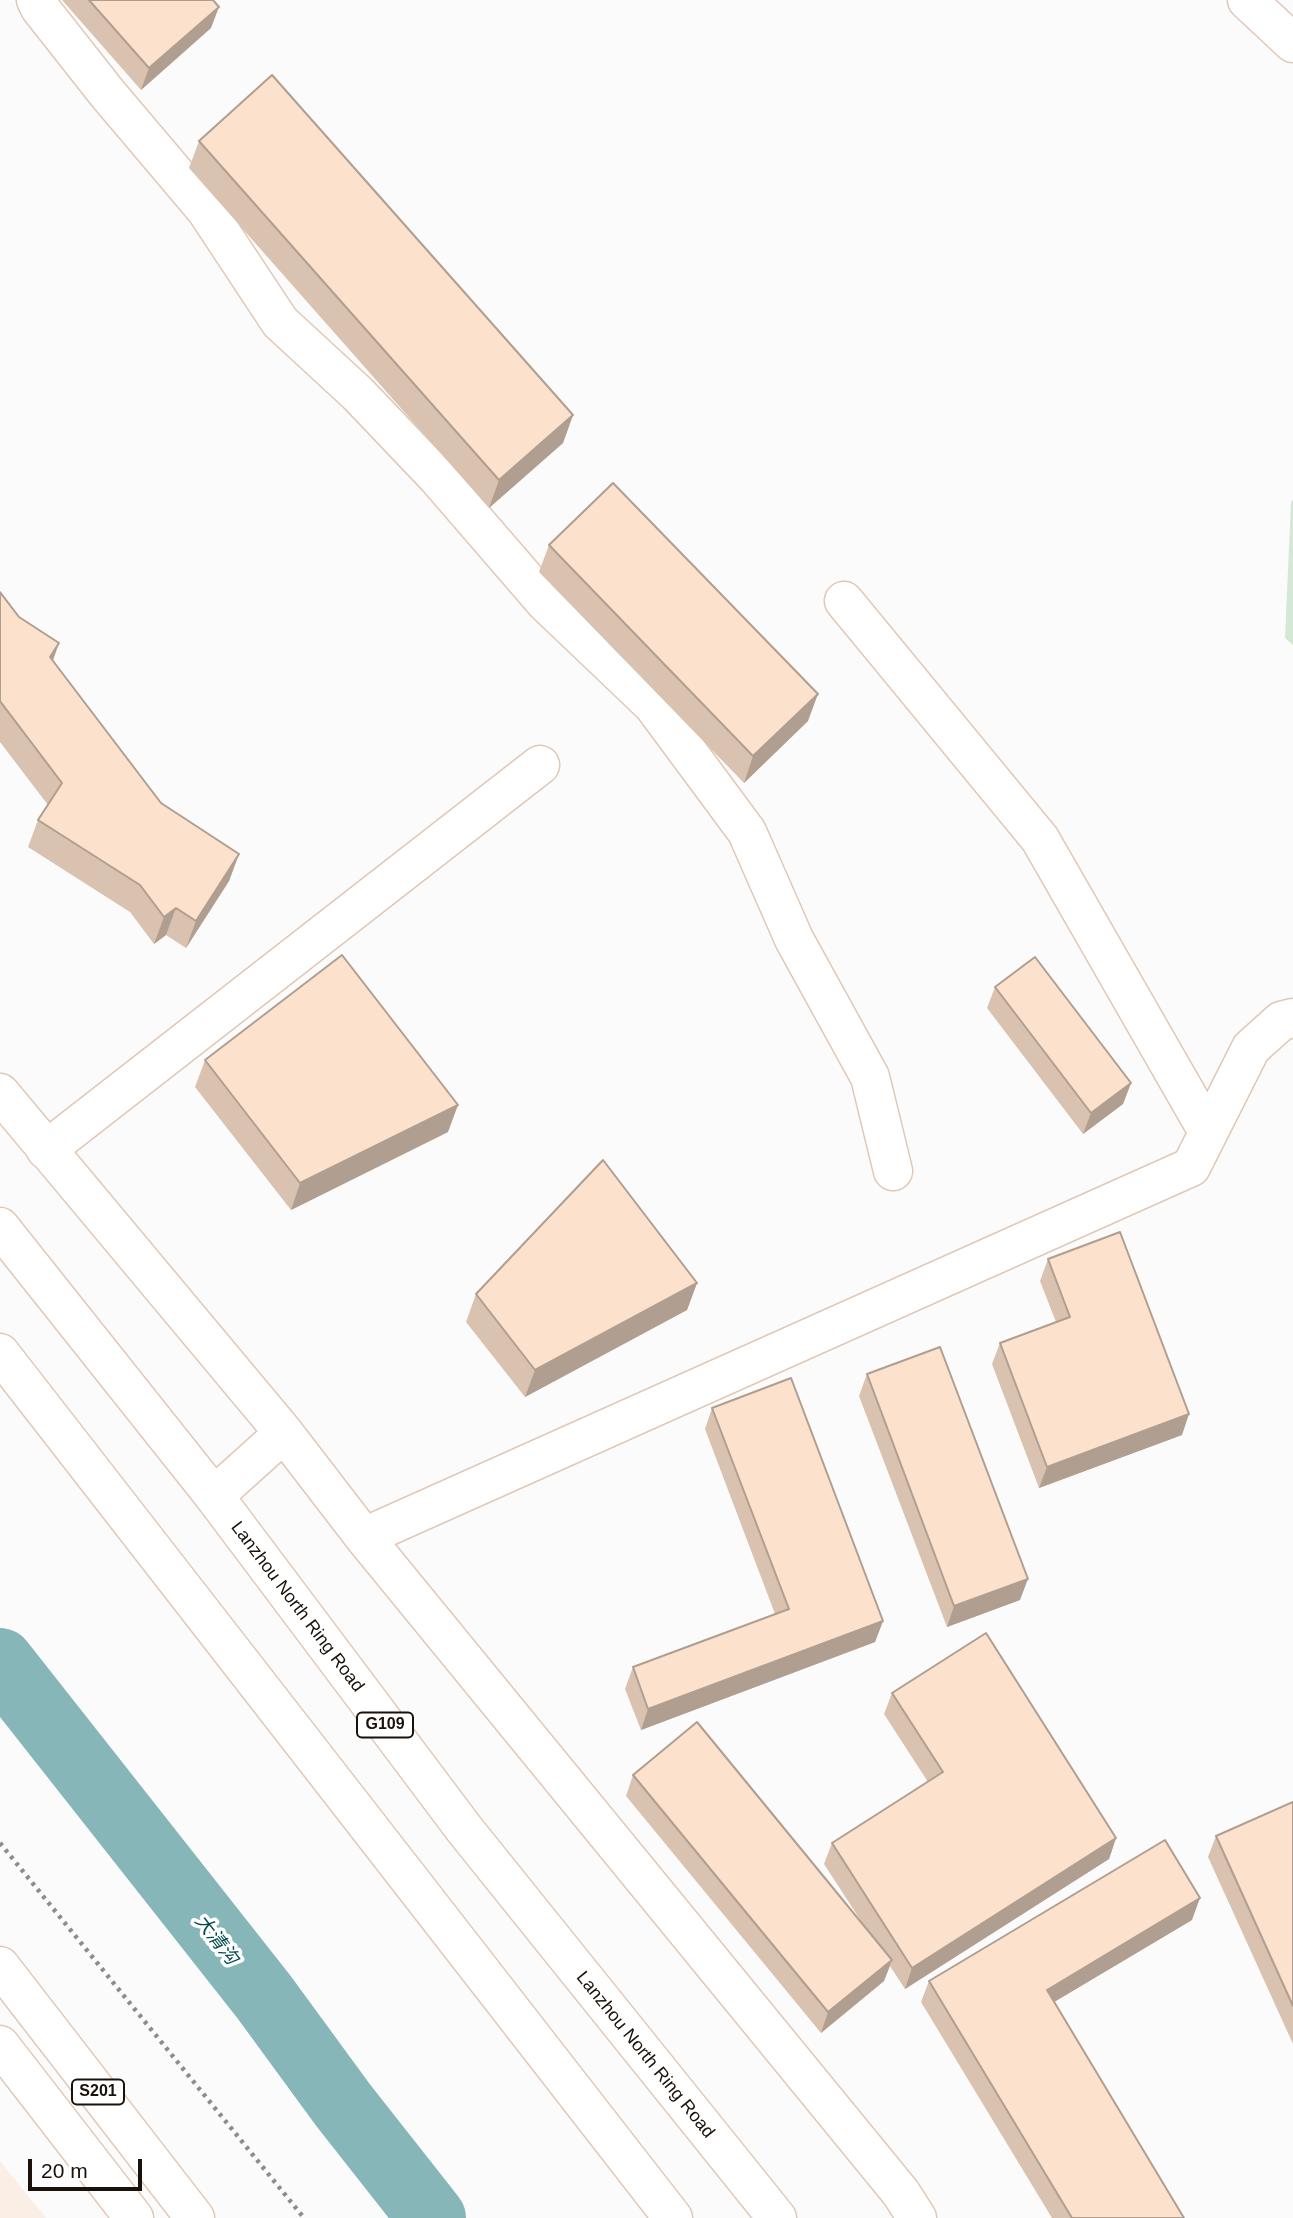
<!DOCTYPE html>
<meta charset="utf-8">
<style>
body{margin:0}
#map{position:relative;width:1293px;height:2218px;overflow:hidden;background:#fbfbfb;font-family:Helvetica,sans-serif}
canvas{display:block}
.scale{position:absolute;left:28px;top:2159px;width:114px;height:32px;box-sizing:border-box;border:4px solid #19110a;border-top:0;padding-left:9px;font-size:21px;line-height:24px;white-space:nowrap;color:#19110a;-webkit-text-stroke:5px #fff;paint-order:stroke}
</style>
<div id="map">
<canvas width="1293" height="2218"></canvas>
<div class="scale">20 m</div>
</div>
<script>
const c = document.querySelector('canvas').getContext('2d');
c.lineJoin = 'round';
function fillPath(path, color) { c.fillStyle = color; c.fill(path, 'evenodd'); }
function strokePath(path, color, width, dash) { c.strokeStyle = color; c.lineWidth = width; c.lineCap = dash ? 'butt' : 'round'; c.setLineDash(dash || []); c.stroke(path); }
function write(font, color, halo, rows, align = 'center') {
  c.font = font + ' Helvetica,"Noto Sans SC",sans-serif'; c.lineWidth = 7; c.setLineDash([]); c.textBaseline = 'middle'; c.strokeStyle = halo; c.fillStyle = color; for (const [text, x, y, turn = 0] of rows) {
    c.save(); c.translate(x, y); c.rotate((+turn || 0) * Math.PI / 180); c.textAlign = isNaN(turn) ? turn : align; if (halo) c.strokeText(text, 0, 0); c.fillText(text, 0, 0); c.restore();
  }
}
fillPath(new Path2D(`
 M 0,2161 L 46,2218 L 0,2218 Z`), '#fbefe5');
fillPath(new Path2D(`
 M 1293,500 L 1293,645 L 1285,638 L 1291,502 Z`), '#d4e9d5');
strokePath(new Path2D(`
 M 0,1662 L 264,1997 L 343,2105 L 432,2218`), '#87b6b8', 68);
const minor = new Path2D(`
 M 36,0 L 40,8 L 107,93 L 206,210 L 280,322 L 358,394 L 438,478 L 546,603 L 653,705 L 747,832 L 794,939 L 870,1077 L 893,1171
 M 1247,0 L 1293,43
 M 844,601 L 1040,839 L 1207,1130
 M 0,1093 L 284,1433 L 364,1537 L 901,2193 L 917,2218
 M 46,1150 L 540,765
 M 214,1496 L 284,1433
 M 364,1537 L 1191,1167 L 1251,1048 L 1281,1021 L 1293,1018`);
const major = new Path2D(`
 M 0,1966 L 195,2218
 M 0,2045 L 134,2218`);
const highway = new Path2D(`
 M 0,1227 L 214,1496 L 465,1830 L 777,2218
 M 0,1353 L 673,2218`);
strokePath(minor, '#e1c8b6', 41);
strokePath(major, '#e1c8b6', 41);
strokePath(highway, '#e1c8b6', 41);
strokePath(new Path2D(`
 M 0,1843 L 304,2218`), '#8f8b88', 4.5, [3.5, 5]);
strokePath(minor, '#fff', 38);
strokePath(major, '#fff', 38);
strokePath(highway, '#fff', 38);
fillPath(new Path2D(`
 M 62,0 L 213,0 L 211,28 L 141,90 Z
 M 199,141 L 573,415 L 563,443 L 489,508 L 189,168 Z
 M 549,545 L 808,721 L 744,783 L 539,572 Z
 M 0,592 L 19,617 L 59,643 L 53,661 L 161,803 L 239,854 L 229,881 L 186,948 L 166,935 L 154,944 L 130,912 L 28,847 L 38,820 L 48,805 L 0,742 Z
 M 995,987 L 1131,1083 L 1123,1104 L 1083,1134 L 987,1008 Z
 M 205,1060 L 448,1132 L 291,1210 L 195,1087 Z
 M 1048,1259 L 1182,1435 L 1039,1488 L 992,1364 L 1000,1343 L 1056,1322 L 1040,1281 Z
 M 697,1283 L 687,1310 L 525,1397 L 466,1322 L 476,1294 Z
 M 867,1374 L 1020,1600 L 947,1627 L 859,1396 Z
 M 712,1408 L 883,1621 L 875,1642 L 641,1730 L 625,1689 L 633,1667 L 775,1614 L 705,1429 Z
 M 892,1693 L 1116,1838 L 1109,1859 L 905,1989 L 890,1966 L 884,1981 L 821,2033 L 626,1796 L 633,1775 L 863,1924 L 824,1864 L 832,1843 L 928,1782 L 884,1714 Z
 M 1293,1802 L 1293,2044 L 1208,1857 L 1216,1836 Z
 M 1192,1920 L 1054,2002 L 1184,2218 L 1052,2218 L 921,2002 L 929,1981 Z`), '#d9c2b0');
fillPath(new Path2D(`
 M 219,7 L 211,28 L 141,90 L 149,68 Z
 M 573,415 L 563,443 L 489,508 L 499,480 Z
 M 59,643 L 49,670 L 50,657 Z
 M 818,694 L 808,721 L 744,783 L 753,756 Z
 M 239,854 L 229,881 L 186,948 L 196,921 Z
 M 176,908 L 166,935 L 154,944 L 164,917 Z
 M 1131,1083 L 1123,1104 L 1083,1134 L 1091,1113 Z
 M 458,1105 L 448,1132 L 291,1210 L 300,1183 Z
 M 697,1283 L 687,1310 L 525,1397 L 535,1370 Z
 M 1189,1414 L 1182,1435 L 1039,1488 L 1047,1467 Z
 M 1028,1579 L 1020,1600 L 947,1627 L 954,1606 Z
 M 883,1621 L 875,1642 L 641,1730 L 648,1709 Z
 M 1116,1838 L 1109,1859 L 905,1989 L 912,1968 Z
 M 1200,1898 L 1192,1920 L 1039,2011 L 1047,1990 Z
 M 892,1960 L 884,1981 L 821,2033 L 828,2012 Z`), '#b09e90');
const building = new Path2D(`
 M 89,0 L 213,0 L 219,7 L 149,68 Z
 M 272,75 L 573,415 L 499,480 L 199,141 Z
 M 613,483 L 818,694 L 753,756 L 549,545 Z
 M 0,592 L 19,617 L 59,643 L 50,657 L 161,803 L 239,854 L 196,921 L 176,908 L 164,917 L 140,885 L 38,820 L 62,783 L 0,701 Z
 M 342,955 L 458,1105 L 300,1183 L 205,1060 Z
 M 1035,957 L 1131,1083 L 1091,1113 L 995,987 Z
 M 603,1160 L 697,1283 L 535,1370 L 476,1294 Z
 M 1120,1232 L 1189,1414 L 1047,1467 L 1000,1343 L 1070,1317 L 1048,1259 Z
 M 940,1347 L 1028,1579 L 954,1606 L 867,1374 Z
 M 791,1378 L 883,1621 L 648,1709 L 633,1667 L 789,1609 L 712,1408 Z
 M 986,1633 L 1116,1838 L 912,1968 L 832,1843 L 943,1772 L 892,1693 Z
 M 697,1722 L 892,1960 L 828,2012 L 633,1775 Z
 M 1293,1802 L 1293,2006 L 1216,1836 Z
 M 1165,1840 L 1200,1898 L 1047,1990 L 1184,2218 L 1072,2218 L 929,1981 Z`);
fillPath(building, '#fce2cd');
strokePath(building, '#b09e90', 2);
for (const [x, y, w] of [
 [385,1725,56],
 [98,2092,52]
]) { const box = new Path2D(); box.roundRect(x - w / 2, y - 12.5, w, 25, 5); c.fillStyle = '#fff'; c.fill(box); strokePath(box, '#19110a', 2); }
write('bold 16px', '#19110a', null, [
 ["G109",385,1725],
 ["S201",98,2092]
]);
write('18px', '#19110a', '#fff', [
 ["Lanzhou North Ring Road",297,1607,53],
 ["Lanzhou North Ring Road",645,2055,51]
]);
write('italic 19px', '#014c4f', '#fff', [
 ["大清沟",216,1940,52]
]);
</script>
